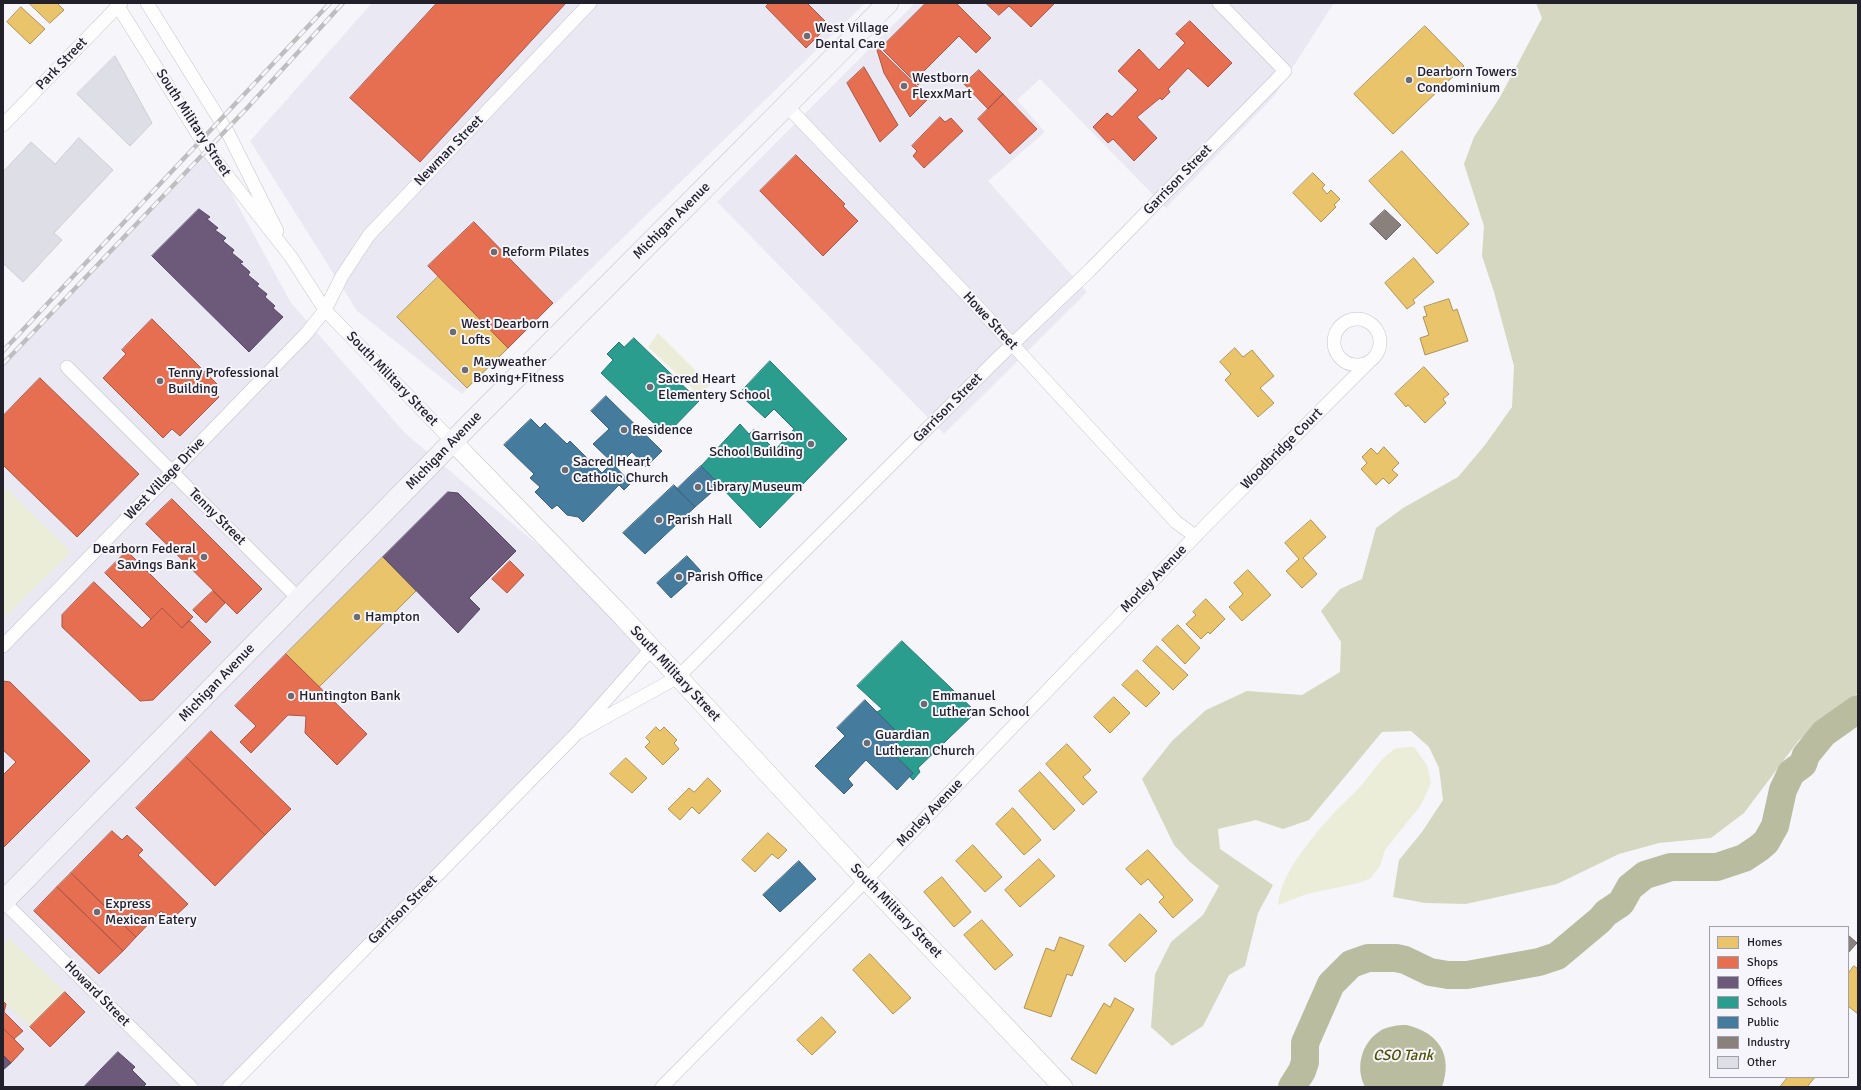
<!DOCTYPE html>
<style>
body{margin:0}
#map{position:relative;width:1861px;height:1090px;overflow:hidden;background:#f6f6fa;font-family:Signika,sans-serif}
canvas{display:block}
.frame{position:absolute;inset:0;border:4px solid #21202b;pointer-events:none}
.legend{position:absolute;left:1709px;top:926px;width:140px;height:152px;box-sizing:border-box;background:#f5f5fb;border:1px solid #a0a0a8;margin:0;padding:5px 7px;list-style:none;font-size:12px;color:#21202b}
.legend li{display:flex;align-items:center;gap:8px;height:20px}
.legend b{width:20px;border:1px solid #a0a0a8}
</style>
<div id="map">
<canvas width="1861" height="1090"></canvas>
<div class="frame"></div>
<ul class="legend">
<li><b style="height:11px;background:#e9c46a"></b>Homes</li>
<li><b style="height:11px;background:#e76f51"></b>Shops</li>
<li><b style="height:11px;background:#6d597a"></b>Offices</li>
<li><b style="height:11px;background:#2a9d8f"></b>Schools</li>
<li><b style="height:11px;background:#457b9d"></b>Public</li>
<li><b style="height:11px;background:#8a817c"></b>Industry</li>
<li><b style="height:11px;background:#dedee6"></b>Other</li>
</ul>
</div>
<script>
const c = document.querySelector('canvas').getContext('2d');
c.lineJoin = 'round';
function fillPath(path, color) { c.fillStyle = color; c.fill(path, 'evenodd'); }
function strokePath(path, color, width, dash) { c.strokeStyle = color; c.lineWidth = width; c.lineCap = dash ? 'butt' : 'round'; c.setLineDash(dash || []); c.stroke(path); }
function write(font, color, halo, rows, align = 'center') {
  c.font = font + ' Signika,sans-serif'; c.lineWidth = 4; c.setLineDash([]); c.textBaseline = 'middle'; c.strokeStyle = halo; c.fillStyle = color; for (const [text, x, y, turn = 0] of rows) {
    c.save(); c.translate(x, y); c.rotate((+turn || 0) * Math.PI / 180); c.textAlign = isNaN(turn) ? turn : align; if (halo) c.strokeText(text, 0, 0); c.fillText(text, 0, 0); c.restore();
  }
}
fillPath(new Path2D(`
 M 372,3 L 865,3 L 462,394 L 357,311 L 250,141 Z
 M 915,3 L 1334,3 L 1275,95 L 1166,208 L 1040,79 L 1017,100 L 1045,132 L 988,181 L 1087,292 L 944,434 L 717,202 Z
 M 209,152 L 291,303 L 406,434 L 620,614 L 652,648 L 229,1087 L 3,1087 L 3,364 Z`), '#e9e8f3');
fillPath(new Path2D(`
 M 658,333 L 710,385 L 700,396 L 648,347 Z
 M 3,485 L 71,552 L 3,619 Z
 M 1414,747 L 1427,765 L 1431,783 L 1421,805 L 1385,850 L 1380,866 L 1371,878 L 1359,883 L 1307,894 L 1278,905 C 1279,876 1313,836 1332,815 C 1342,803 1355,794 1364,782 C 1374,770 1380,759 1393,750 C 1398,747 1408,747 1414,747 Z
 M 9,938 L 65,992 L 30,1027 L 3,1001 L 3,945 Z`), '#ebedd9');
fillPath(new Path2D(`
 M 1536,3 L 1858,3 L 1858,693 L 1799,740 L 1744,813 L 1711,838 L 1659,843 L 1619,854 L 1557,884 L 1466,904 L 1425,903 L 1393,897 L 1399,860 L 1422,832 L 1443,800 L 1439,768 L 1429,747 L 1411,731 L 1382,732 L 1309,820 L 1283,829 L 1256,820 L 1218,829 L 1220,849 L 1273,885 L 1258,913 L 1245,966 L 1229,975 L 1203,1026 L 1172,1046 L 1151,1027 L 1155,974 L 1171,942 L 1203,915 L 1219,886 L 1190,862 L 1174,845 L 1142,779 L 1172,741 L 1206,710 L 1247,691 L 1302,695 L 1340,672 L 1341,642 L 1321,611 L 1340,589 L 1362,579 L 1376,528 L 1403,508 L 1458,477 L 1485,445 L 1512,407 L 1514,366 L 1494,292 L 1482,256 L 1484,226 L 1464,164 L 1474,137 L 1500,97 L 1542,18 Z`), '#d6d7c0');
fillPath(new Path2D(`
 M 1407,1025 C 1439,1033 1453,1055 1442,1087 L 1365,1087 C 1355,1068 1361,1043 1380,1031 C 1388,1026 1398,1025 1407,1025 Z`), '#b9bc9e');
const homes = new Path2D(`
 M 29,3 L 57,3 L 64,10 L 50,23 Z
 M 21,7 L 45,29 L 30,44 L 7,22 Z
 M 1425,26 L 1464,66 L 1393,134 L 1354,94 Z
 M 1402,151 L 1469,224 L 1437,254 L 1369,181 Z
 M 1313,173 L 1325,185 L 1322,188 L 1327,194 L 1331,190 L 1340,199 L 1334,205 L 1336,207 L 1321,222 L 1293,193 Z
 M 1414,258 L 1434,282 L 1413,300 L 1415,303 L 1407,309 L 1385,283 Z
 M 439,276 L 508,348 L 467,388 L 397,317 Z
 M 1449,299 L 1453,311 L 1457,309 L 1468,341 L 1425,355 L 1420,338 L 1429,335 L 1423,317 L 1427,316 L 1424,307 Z
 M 1235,348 L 1243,357 L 1252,350 L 1274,376 L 1260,388 L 1274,403 L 1258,417 L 1225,380 L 1231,374 L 1220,362 Z
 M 1424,367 L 1449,394 L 1443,399 L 1446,403 L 1425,423 L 1408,405 L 1406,407 L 1395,394 Z
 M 1384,447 L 1399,463 L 1392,470 L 1398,475 L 1389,484 L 1383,478 L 1376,485 L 1361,469 L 1367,463 L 1362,457 L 1371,448 L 1377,454 Z
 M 1311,520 L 1326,537 L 1303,558 L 1317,574 L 1302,588 L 1286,571 L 1299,559 L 1285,543 Z
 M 383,557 L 416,591 L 319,687 L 286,654 Z
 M 1248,570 L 1271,595 L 1242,621 L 1229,607 L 1243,594 L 1234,583 Z
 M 1206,599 L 1225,619 L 1210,634 L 1208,632 L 1201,639 L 1186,624 L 1196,615 L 1193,612 Z
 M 1178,625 L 1200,648 L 1185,664 L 1162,640 Z
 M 1157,646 L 1188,675 L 1173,690 L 1143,661 Z
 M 1137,670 L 1160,693 L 1146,707 L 1122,685 Z
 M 1114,697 L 1130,713 L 1110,733 L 1094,717 Z
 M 656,727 L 660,731 L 664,727 L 677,740 L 674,743 L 679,749 L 663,765 L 645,747 L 650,742 L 646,738 Z
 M 1067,744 L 1091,770 L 1083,777 L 1097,792 L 1083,805 L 1046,764 Z
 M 626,758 L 647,778 L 632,793 L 610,774 Z
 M 1040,772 L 1075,810 L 1054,830 L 1019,791 Z
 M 708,778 L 721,791 L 699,814 L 692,807 L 680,820 L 668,809 L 689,788 L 694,792 Z
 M 1013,808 L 1041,840 L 1024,855 L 996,824 Z
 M 768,833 L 787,850 L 778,859 L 772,854 L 755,872 L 742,860 Z
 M 973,845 L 1002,877 L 985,892 L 956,861 Z
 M 1148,850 L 1193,900 L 1173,918 L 1159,902 L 1164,897 L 1148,879 L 1141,885 L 1126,869 Z
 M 1039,859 L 1055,876 L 1020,907 L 1005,890 Z
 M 942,877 L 971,912 L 954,927 L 924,892 Z
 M 1140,914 L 1157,931 L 1125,962 L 1109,945 Z
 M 982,920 L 1013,955 L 995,970 L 964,935 Z
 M 1060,937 L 1084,946 L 1072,976 L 1067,974 L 1051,1017 L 1024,1008 L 1046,948 L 1054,951 Z
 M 870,954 L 911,998 L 893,1014 L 853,970 Z
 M 1854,966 L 1858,969 L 1858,1014 L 1848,1006 L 1848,974 Z
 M 1115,998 L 1134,1009 L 1096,1074 L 1071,1059 L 1104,1003 L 1110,1007 Z
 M 822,1017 L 836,1032 L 812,1055 L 797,1040 Z
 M 1788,1077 L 1815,1077 L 1807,1087 L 1783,1087 L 1781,1086 Z`);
fillPath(homes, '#e9c46a');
strokePath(homes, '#ad9357', 1);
const shops = new Path2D(`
 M 437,3 L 566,3 L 420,162 L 350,98 Z
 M 769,3 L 807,3 L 829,25 L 806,48 L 766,7 Z
 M 926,3 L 956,3 L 991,38 L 976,53 L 959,36 L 923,72 L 928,76 L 918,85 L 881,48 Z
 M 986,3 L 1055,3 L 1031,27 L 1009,6 L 999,15 Z
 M 1190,21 L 1232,63 L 1208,87 L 1188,68 L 1168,89 L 1170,92 L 1162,100 L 1160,98 L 1137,117 L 1157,138 L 1134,161 L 1113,139 L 1108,143 L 1093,127 L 1107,113 L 1112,117 L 1138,90 L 1118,71 L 1139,49 L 1159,70 L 1185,43 L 1176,34 Z
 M 878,48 L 929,98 L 910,117 L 884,73 L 877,50 Z
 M 864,67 L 898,125 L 880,142 L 847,83 Z
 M 979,70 L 1003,94 L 988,109 L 964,84 Z
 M 1003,94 L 1037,129 L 1010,154 L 978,119 Z
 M 940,117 L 945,122 L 951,118 L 963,131 L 924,168 L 913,156 L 917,151 L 912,146 Z
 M 796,155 L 845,204 L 843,206 L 858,221 L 823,256 L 760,191 Z
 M 474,222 L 553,303 L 508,348 L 428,266 Z
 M 152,319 L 217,384 L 212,389 L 219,397 L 180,436 L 172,429 L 163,438 L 103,378 L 126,354 L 122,350 Z
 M 40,378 L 139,474 L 77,537 L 3,465 L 3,416 Z
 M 172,499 L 262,589 L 237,614 L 146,524 Z
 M 127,551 L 193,617 L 182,628 L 162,608 L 151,619 L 105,573 Z
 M 510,561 L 524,575 L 507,593 L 492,579 Z
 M 94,582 L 142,628 L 162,608 L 182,628 L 189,620 L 211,642 L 153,700 L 140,701 L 62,627 L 62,615 Z
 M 213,591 L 225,603 L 206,623 L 193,610 Z
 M 286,654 L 367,734 L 337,765 L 305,733 L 306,716 L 288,715 L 251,753 L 240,742 L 256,726 L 235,706 Z
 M 3,681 L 10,682 L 90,761 L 3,848 L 3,775 L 16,762 L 3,750 Z
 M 211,731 L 291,809 L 265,835 L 186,757 Z
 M 186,757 L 265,835 L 215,886 L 136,808 Z
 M 112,831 L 122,840 L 127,835 L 143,850 L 138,855 L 188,904 L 171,920 L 161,911 L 136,937 L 71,873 Z
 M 71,873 L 136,937 L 123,951 L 57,887 Z
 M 57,887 L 123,951 L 99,974 L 34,911 Z
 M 65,992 L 85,1012 L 50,1047 L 30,1027 Z
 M 3,1001 L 6,1004 L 4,1012 L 23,1031 L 14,1039 L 3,1028 Z
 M 3,1028 L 24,1049 L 11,1063 L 3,1055 Z`);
fillPath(shops, '#e76f51');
strokePath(shops, '#ac5746', 1);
const offices = new Path2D(`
 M 199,209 L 210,217 L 207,219 L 218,228 L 215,230 L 226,238 L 223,241 L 234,250 L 232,253 L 243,262 L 240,263 L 250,272 L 248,275 L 259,284 L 257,286 L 267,294 L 265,297 L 275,306 L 273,308 L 283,317 L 249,352 L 152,256 Z
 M 448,492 L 458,493 L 516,551 L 469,598 L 480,609 L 458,633 L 383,557 Z
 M 118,1052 L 135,1067 L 132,1070 L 146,1084 L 143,1087 L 84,1087 Z
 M 3,1055 L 11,1063 L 3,1070 Z`);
fillPath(offices, '#6d597a');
strokePath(offices, '#564862', 1);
const schools = new Path2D(`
 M 634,338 L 699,401 L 666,435 L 601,373 L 613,360 L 607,354 L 619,342 L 624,347 Z
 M 770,361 L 847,439 L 760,528 L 701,466 L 740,424 L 749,434 L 754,429 L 775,450 L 794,429 L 774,409 L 765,418 L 739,394 Z
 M 902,641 L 976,712 L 918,768 L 920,772 L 913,780 L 910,777 L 913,773 L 889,750 L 902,737 L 877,712 L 882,709 L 857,686 Z`);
fillPath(schools, '#2a9d8f');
strokePath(schools, '#277871', 1);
const public = new Path2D(`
 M 606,396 L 662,451 L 646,467 L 632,452 L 617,467 L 593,444 L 609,429 L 591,411 Z
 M 531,419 L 540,428 L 545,423 L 567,444 L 570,441 L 602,473 L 612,463 L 631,483 L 624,490 L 619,485 L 583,522 L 578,517 L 567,515 L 557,505 L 552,509 L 535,492 L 540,487 L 530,478 L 534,474 L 504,445 Z
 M 701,466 L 720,485 L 695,507 L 677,489 Z
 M 674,485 L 695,507 L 645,554 L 623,533 Z
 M 687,556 L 701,571 L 671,598 L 657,583 Z
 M 865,700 L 902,737 L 889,750 L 913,773 L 897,790 L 866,760 L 848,779 L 853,785 L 844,794 L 815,766 L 845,736 L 837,728 Z
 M 799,861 L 816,879 L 780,912 L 763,895 Z`);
fillPath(public, '#457b9d');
strokePath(public, '#3a607b', 1);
const industry = new Path2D(`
 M 1385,210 L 1401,225 L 1386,240 L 1370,224 Z
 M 1848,935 L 1857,943 L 1848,953 Z`);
fillPath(industry, '#8a817c');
strokePath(industry, '#6a6464', 1);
strokePath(new Path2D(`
 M 1292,1087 L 1302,1071 L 1305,1062 L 1305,1043 L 1331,984 L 1351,964 L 1368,958 L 1396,958 L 1405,960 L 1430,972 L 1448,975 L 1467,975 L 1539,962 L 1557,956 L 1600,920 L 1606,913 L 1621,903 L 1630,887 L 1645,875 L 1671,867 L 1717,867 L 1744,858 L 1759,848 L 1766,842 L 1775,826 L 1783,790 L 1791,773 L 1803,764 L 1806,755 L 1824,733 L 1858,709`), '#b9bc9e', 28);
const building = new Path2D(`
 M 115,56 L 152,123 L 130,146 L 77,94 Z
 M 79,138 L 113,170 L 54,233 L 62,240 L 23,282 L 3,263 L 3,172 L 31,142 L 55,164 Z`);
fillPath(building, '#dedee6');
strokePath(building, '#ccccd3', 1);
const street = new Path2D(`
 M 116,3 L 209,152 L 291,257 L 325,310 L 453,442
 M 147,3 L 228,133 L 277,231
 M 786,105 L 963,291 L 1176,522 L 1195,536
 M 3,125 L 121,3
 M1334 342a23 23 0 1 1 46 0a23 23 0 1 1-46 0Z
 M 67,367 L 299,599
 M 3,646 L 305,335 L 325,310 L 342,276 L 369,235 L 590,3
 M 577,733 L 678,677 L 997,359 L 1090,270 L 1285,71 L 1219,3
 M 3,901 L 191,1087
 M 229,1087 L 577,733 L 652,648
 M 662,1087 L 866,880 L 1208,523 L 1369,362`);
const secondary = new Path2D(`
 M 453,442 L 620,614 L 866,880 L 1063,1087`);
const primary = new Path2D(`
 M 3,902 L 469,425 L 888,3`);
strokePath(street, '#c4c3cb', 14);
strokePath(secondary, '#c4c3cb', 20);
strokePath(primary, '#c2c2cb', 22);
strokePath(street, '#fefefe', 13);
strokePath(secondary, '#fefefe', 19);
strokePath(primary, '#f5f5f9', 21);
const rail = new Path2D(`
 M 3,351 L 330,3
 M 3,364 L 249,106 L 343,3`);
strokePath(rail, '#bebec0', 4.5);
strokePath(rail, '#f5f5fb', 3, [9]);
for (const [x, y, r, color] of [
 [807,36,4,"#6c6b73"],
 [1409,80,4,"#6c6b73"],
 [904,86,4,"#6c6b73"],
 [494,252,4,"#6c6b73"],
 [453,332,4,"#6c6b73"],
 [465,370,4,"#6c6b73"],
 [160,381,4,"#6c6b73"],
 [650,387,4,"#6c6b73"],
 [624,430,4,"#6c6b73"],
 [811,444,4,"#6c6b73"],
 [565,470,4,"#6c6b73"],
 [698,487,4,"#6c6b73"],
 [659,520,4,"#6c6b73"],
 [204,557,4,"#6c6b73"],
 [679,577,4,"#6c6b73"],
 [357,617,4,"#6c6b73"],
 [291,696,4,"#6c6b73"],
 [924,704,4,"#6c6b73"],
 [867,743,4,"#6c6b73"],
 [97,912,4,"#6c6b73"]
]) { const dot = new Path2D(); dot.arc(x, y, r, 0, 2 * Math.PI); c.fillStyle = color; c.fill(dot); strokePath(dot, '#f5f5fb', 1.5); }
write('14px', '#21202b', '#f5f5fb', [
 ["West Village",815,28],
 ["Dental Care",815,44],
 ["Dearborn Towers",1417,72],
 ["Condominium",1417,88],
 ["Westborn",912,78],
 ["FlexxMart",912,94],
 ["Reform Pilates",502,252],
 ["West Dearborn",461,324],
 ["Lofts",461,340],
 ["Mayweather",473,362],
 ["Boxing+Fitness",473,378],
 ["Tenny Professional",168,373],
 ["Building",168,389],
 ["Sacred Heart",658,379],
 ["Elementery School",658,395],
 ["Residence",632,430],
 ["Garrison",803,436,"right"],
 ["School Building",803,452,"right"],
 ["Sacred Heart",573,462],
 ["Catholic Church",573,478],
 ["Library Museum",706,487],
 ["Parish Hall",667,520],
 ["Dearborn Federal",196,549,"right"],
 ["Savings Bank",196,565,"right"],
 ["Parish Office",687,577],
 ["Hampton",365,617],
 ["Huntington Bank",299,696],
 ["Emmanuel",932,696],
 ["Lutheran School",932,712],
 ["Guardian",875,735],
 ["Lutheran Church",875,751],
 ["Express",105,904],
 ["Mexican Eatery",105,920]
], 'left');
write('14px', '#21202b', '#f5f5fb', [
 ["Park Street",62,64,-46],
 ["South Military Street",193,123,57],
 ["Newman Street",449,151,-46],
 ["Garrison Street",1178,180,-46],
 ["Michigan Avenue",672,221,-45],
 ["Howe Street",990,321,47],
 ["South Military Street",392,379,46],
 ["Garrison Street",948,408,-45],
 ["Woodbridge Court",1282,449,-45],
 ["Michigan Avenue",444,451,-46],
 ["West Village Drive",165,479,-46],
 ["Tenny Street",217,517,45],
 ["Morley Avenue",1154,579,-46],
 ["South Military Street",675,674,47],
 ["Michigan Avenue",217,683,-46],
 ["Morley Avenue",930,813,-46],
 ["Garrison Street",403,910,-45],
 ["South Military Street",896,911,46],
 ["Howard Street",97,994,45]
]);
write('italic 15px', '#4f5102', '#f5f5fb', [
 ["CSO Tank",1403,1056]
]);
</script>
